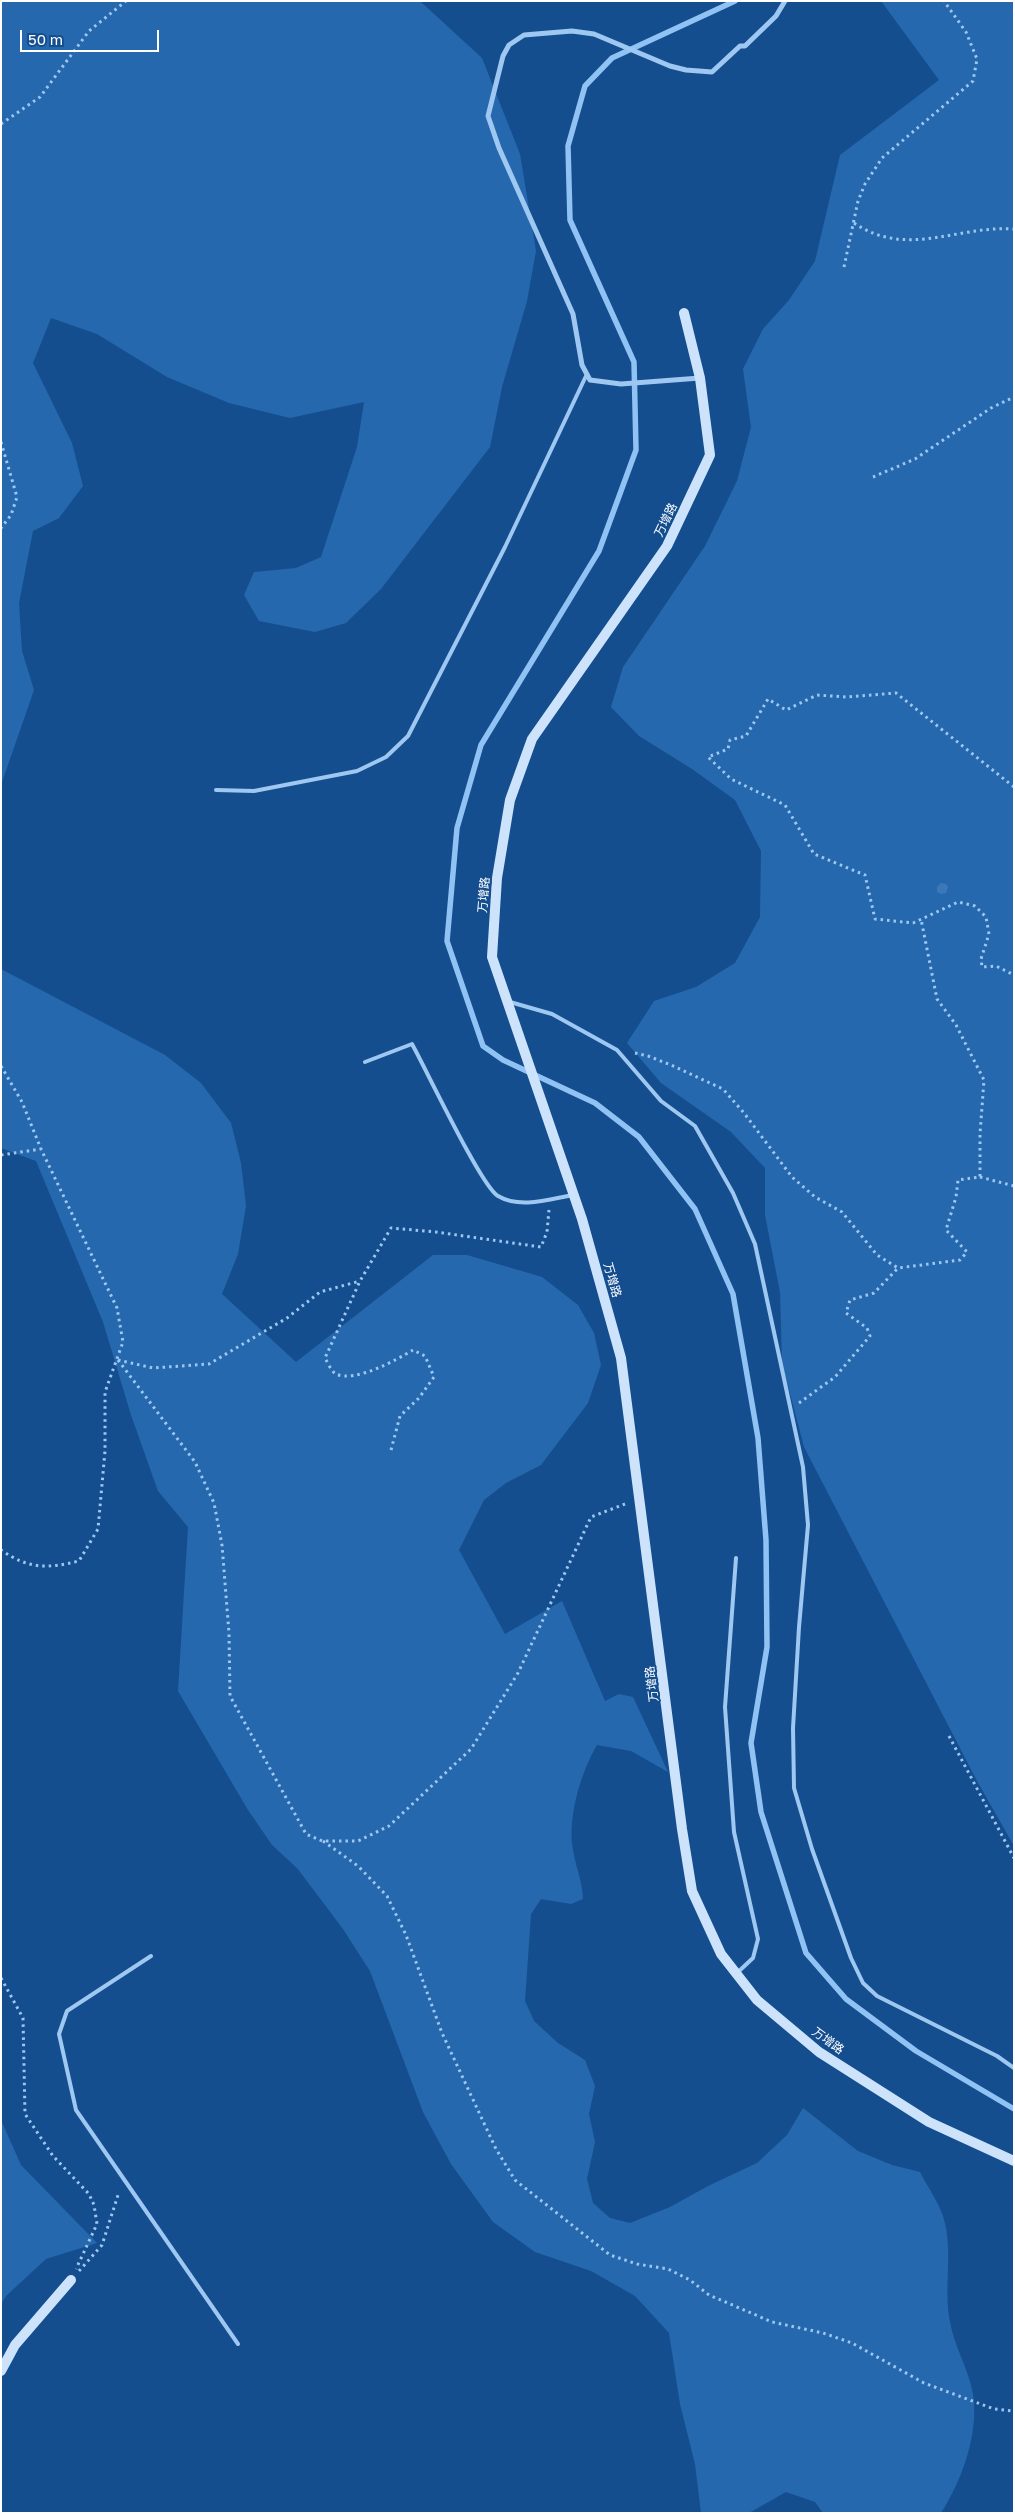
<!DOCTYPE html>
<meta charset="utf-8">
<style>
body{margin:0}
#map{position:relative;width:1015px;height:2514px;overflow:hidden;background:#144e8f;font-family:"Golos Text",sans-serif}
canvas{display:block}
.frame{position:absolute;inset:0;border:2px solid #fff;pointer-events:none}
.scale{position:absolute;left:20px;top:30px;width:139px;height:22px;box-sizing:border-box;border:2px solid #fff;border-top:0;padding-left:6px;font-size:15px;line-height:18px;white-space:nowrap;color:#fff;-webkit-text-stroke:4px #144e8f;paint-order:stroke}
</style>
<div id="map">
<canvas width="1015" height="2514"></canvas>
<div class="frame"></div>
<div class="scale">50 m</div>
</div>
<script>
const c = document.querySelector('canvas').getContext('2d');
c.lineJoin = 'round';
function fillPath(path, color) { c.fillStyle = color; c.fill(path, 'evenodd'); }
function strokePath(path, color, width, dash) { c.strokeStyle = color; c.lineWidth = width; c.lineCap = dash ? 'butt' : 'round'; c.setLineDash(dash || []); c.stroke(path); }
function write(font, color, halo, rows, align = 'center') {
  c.font = font + ' "Golos Text","Noto Sans SC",sans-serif'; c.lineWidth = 4; c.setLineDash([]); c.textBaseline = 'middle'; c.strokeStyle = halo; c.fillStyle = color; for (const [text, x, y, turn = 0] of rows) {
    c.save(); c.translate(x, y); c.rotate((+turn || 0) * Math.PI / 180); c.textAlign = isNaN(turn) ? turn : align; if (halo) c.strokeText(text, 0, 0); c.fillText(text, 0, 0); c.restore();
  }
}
fillPath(new Path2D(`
 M 1,1 L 420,1 L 482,58 L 520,154 L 536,251 L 527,301 L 502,387 L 490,447 L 381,589 L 346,623 L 315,632 L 259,621 L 244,595 L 254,572 L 296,568 L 321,557 L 357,447 L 364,402 L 290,418 L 229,403 L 167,377 L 97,334 L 51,318 L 33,363 L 72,443 L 83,486 L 59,518 L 33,531 L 19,603 L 22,651 L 34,690 L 1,785 Z
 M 881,1 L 1014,1 L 1014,1846 L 977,1781 L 804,1447 L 782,1363 L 780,1292 L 765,1215 L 765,1168 L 731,1132 L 661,1083 L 627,1043 L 654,1001 L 696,987 L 735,963 L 760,917 L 761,851 L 735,800 L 692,769 L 639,736 L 611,707 L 623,667 L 705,546 L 737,481 L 751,427 L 743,369 L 763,329 L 789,300 L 815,261 L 840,155 L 939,80 Z
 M 1,969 L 165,1055 L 201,1083 L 231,1123 L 241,1163 L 246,1206 L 238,1254 L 222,1294 L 296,1362 L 433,1255 L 467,1255 L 542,1277 L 578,1305 L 594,1333 L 601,1365 L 588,1403 L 541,1465 L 506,1483 L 484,1500 L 459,1550 L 505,1634 L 562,1601 L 605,1701 L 619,1694 L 633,1697 L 668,1772 L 631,1751 L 597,1745 C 581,1772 567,1818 573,1850 C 576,1868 582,1880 583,1899 L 571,1904 L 541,1899 L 531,1914 L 525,2001 L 534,2021 L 558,2043 L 585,2060 L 595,2086 L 589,2114 L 595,2142 L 587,2179 L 593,2203 L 610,2218 L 630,2223 L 670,2207 L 708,2186 L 757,2163 L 787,2135 L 803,2108 L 858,2151 L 892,2165 L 920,2172 C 927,2186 938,2201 943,2216 C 954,2250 943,2287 950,2322 C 954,2346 969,2370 973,2394 C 979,2434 962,2480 941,2513 L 823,2513 L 815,2502 L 786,2492 L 749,2513 L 701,2513 L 695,2464 L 680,2404 L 669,2333 L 635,2296 L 591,2271 L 535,2252 L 493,2222 L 451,2164 L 423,2112 L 370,1971 L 343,1929 L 297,1868 L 272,1845 L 248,1810 L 178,1691 L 188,1527 L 158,1491 L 131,1415 L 103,1322 L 36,1161 L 1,1148 Z
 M 1,2120 L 21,2165 L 97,2243 L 46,2259 L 6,2296 L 1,2304 Z`), '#2668ae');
strokePath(new Path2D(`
 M 735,1 L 612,58 L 585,86 L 568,146 L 570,220 L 634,362 L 636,450 L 599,551 L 481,745 L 457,828 L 447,941 L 483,1046 L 503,1060 L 595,1103 L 639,1137 L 695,1209 L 733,1294 L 758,1438 L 766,1540 L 767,1647 L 751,1743 L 761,1812 L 806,1953 L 846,1999 L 916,2051 L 1014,2109`), '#90c2f4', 5.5);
fillPath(new Path2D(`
 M 941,883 L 946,884 L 948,887 L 946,893 L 941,894 L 937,892 L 937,887 Z`), '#3c77b8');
strokePath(new Path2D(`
 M 1,124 L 40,97 L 89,31 L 126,1
 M 854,223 C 908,259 957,225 1014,229
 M 844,267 L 858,201 L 865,184 L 882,158 L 973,81 L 977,59 L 966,32 L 944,1
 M 1,442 L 17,497 L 11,515 L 1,528
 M 873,477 L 915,459 L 991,408 L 1014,397
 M 1014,787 L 896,693 L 846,697 L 817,695 L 786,710 L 768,699 L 746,736 L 730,740 L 728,749 L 708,757 L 731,779 L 785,805 L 814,854 L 865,875 L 875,919 L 913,923 L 958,902 L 975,906 L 986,917 L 989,934 L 981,959 L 982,967 L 996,966 L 1014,975
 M 635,1053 L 648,1056 L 671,1065 L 723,1089 L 744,1113 L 792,1177 L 815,1197 L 842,1212 L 877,1255 L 898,1268 L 960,1260 L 967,1252 L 946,1230 L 956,1197 L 958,1180 L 980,1177 L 980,1134 L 984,1080 L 956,1025 L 937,999 L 921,919
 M 1,1066 L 22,1102 L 41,1149 L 117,1308 L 123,1342 L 105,1392 L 105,1451 L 98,1529 L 79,1561 C 46,1569 29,1569 1,1550
 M 1,1155 L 41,1149
 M 980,1177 L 1014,1186
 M 118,1360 L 195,1462 L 214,1503 L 222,1545 L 229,1633 L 230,1696 L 306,1834 L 322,1841 L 358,1841 L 389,1826 L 471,1749 L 518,1673 L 591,1517 L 625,1504
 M 118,1360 L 153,1368 L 209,1364 L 287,1318 L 320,1292 L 360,1281
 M 799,1403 L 835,1377 L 870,1336 L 867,1328 L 846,1313 L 850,1300 L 874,1293 L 898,1268
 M 391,1450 L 400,1416 L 419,1398 L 434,1377 L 425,1356 L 413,1350 C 396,1360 355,1383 336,1374 C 331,1371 328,1363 325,1358 L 360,1281 L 391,1228 L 436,1232 L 541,1247 L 547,1232 L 549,1210
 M 949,1736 L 1014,1858
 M 323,1841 L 358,1866 L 387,1896 L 406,1935 L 442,2033 L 496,2149 L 515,2180 L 610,2255 L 637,2264 L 668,2269 L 690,2280 L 709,2295 L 772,2322 L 823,2333 L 852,2343 L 924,2383 L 994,2409 L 1014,2411
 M 1,1978 L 23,2018 L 25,2114 L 53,2156 L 89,2194 L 94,2205 L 97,2224 L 76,2269
 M 79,2271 L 102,2245 L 119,2192`), '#9ec7f1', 3, [2.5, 4]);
strokePath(new Path2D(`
 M 216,790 L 254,791 L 357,771 L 386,757 L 408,736 L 505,547 L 586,376
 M 510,1002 L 552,1014 L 617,1050 L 661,1101 L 695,1126 L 733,1193 L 755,1244 L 803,1467 L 808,1525 L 799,1627 L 793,1728 L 794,1788 L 812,1849 L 851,1958 L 863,1983 L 877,1996 L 997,2056 L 1014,2068
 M 365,1062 L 412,1044 C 426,1069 481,1186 498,1196 C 520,1209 550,1199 573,1195
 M 736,1558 L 725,1707 L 734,1832 L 758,1939 L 753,1958 L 738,1972
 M 151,1956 L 67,2011 L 59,2034 L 76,2110 L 238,2344`), '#9ec7f1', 4);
strokePath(new Path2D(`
 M 700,378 L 621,384 L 590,380 L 582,365 L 573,314 L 499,148 L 488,116 L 503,56 L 509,45 L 524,35 L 572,31 L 594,34 L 670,66 L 686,70 L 712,72 L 740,46 L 745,46 L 776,16 L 785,1`), '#9ec7f1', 5);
strokePath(new Path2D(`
 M 684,313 L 700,378 L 710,455 L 667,546 L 532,739 L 510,800 L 497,878 L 492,957 L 582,1219 L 621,1358 L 682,1829 L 692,1891 L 721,1954 L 757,2000 L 819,2052 L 929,2122 L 1014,2161
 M 1,2371 L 15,2345 L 71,2280`), '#cde3fb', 10);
write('12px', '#fff', '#144e8f', [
 ["万增路",666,520,-64],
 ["万增路",484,895,-85],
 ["万增路",612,1280,74],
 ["万增路",652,1684,-97],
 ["万增路",828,2041,36]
]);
</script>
